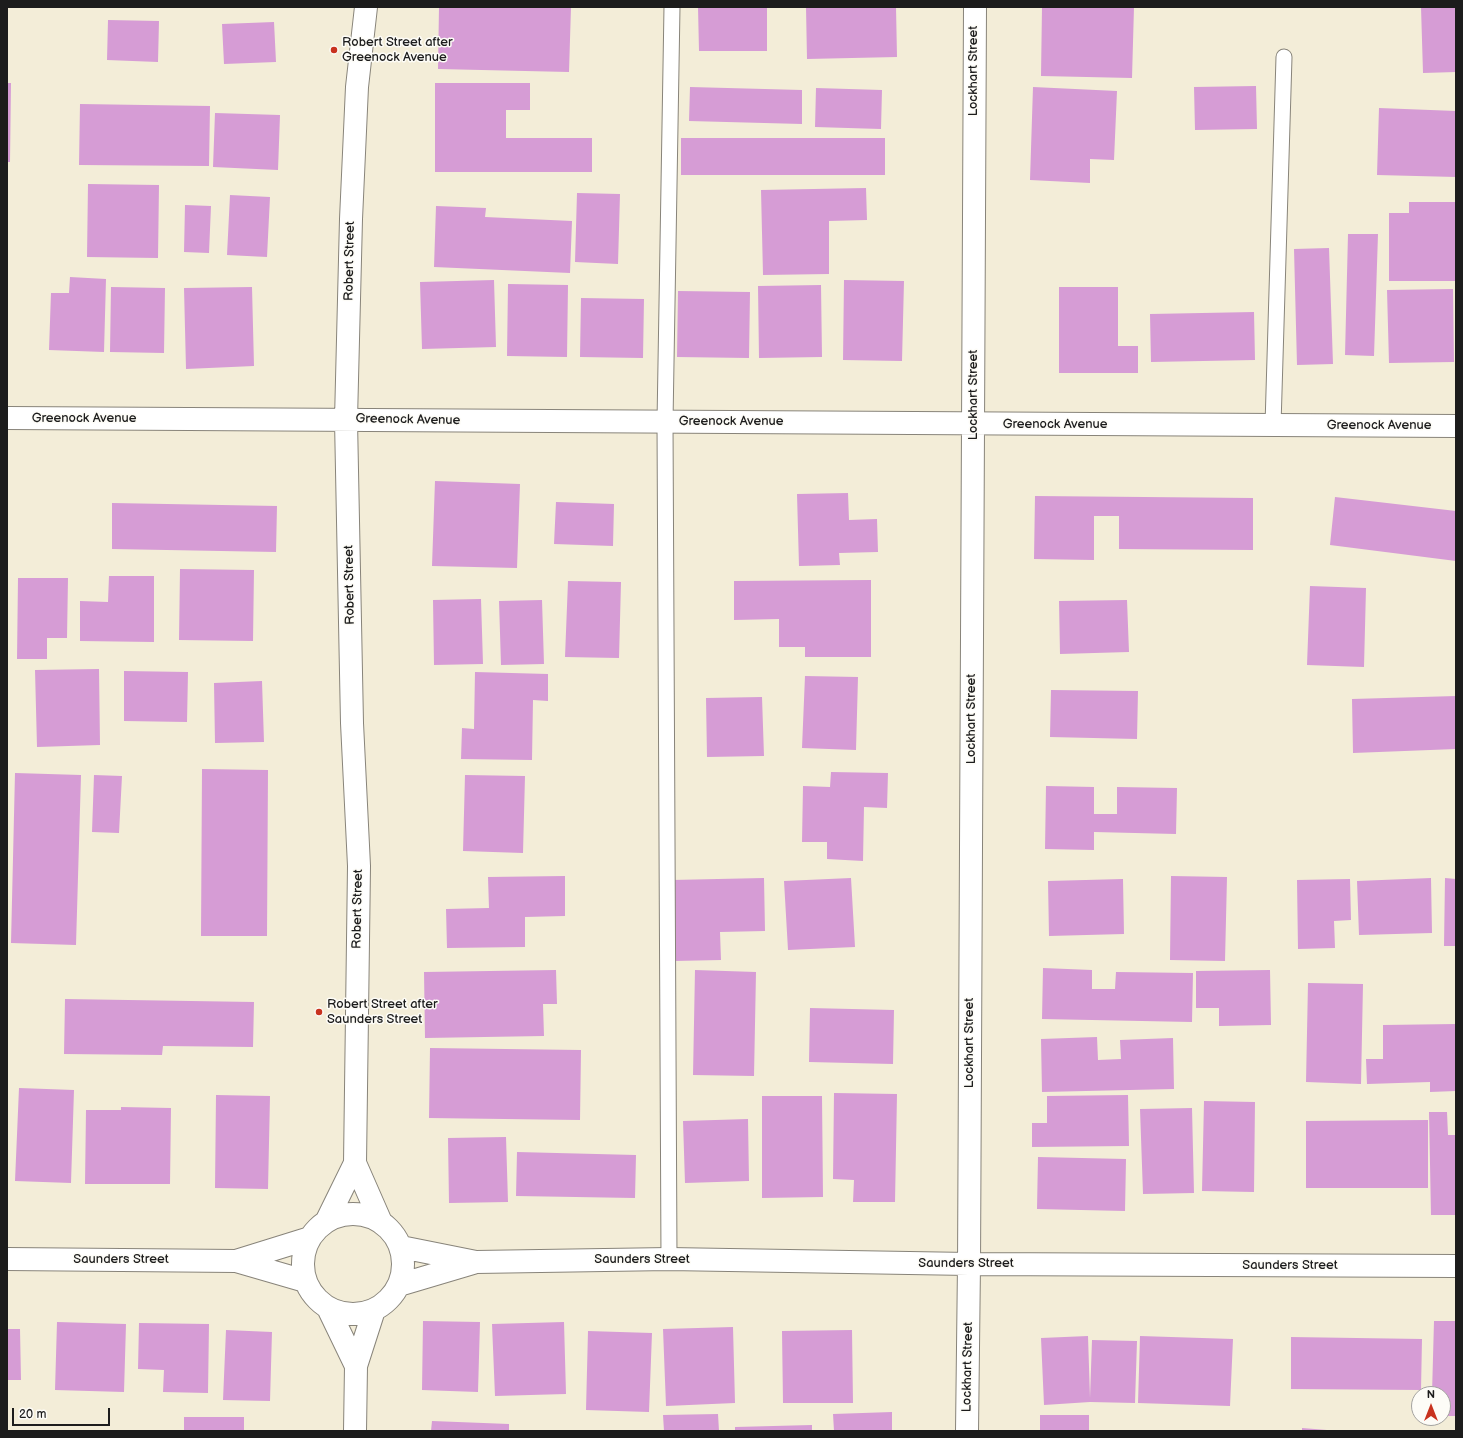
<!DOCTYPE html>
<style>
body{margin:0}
#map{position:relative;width:1463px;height:1438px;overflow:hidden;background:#f3edd8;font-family:"Balsamiq Sans",sans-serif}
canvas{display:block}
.frame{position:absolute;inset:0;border:8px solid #1c1c1c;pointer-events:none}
.north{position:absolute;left:1411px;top:1386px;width:40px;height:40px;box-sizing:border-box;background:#fdfcf7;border:1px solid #a3a29f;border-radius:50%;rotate:0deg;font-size:11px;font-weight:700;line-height:16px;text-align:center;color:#1c1c1c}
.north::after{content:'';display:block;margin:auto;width:14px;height:18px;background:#c8321e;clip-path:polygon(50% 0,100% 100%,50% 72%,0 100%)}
.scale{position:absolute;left:12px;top:1408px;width:98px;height:18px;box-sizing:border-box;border:2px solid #1c1c1c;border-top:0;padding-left:5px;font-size:12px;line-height:14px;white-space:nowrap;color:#1c1c1c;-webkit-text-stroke:3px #fdfcf7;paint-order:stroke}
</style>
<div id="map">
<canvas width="1463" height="1438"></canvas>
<div class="frame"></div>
<div class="north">N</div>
<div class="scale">20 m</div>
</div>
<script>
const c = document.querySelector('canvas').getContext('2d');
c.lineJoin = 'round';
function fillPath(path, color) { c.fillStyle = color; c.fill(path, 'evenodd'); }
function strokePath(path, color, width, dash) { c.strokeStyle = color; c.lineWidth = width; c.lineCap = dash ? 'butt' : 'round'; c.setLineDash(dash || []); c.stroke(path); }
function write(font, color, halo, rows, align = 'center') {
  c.font = font + ' "Balsamiq Sans",sans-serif'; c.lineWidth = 3; c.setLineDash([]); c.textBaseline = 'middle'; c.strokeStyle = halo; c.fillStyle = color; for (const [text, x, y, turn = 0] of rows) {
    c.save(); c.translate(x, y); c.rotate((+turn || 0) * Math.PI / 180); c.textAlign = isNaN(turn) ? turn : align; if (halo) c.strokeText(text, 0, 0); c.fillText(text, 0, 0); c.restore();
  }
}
fillPath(new Path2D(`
 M 439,7 L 571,7 L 569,72 L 438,69 Z
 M 698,7 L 767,7 L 767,51 L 699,51 Z
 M 806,7 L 896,7 L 897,57 L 807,59 Z
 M 1042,7 L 1134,7 L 1132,78 L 1041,76 Z
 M 1421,7 L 1456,7 L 1456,72 L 1423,73 Z
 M 108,20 L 159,21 L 158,62 L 107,60 Z
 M 274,22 L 276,62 L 224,64 L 222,24 Z
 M 7,83 L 11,83 L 10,162 L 7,162 Z
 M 435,83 L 530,83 L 530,110 L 506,110 L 506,138 L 592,138 L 592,172 L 435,172 Z
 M 1256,86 L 1257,129 L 1195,130 L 1194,87 Z
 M 690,87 L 802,90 L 802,124 L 689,121 Z
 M 1033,87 L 1117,91 L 1114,160 L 1090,159 L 1090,183 L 1030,180 Z
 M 816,88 L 882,90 L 881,129 L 815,127 Z
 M 80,104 L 210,106 L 209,166 L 79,165 Z
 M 1379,108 L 1456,111 L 1456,177 L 1377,175 Z
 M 215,113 L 280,115 L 278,170 L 213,167 Z
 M 681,138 L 885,138 L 885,175 L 681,175 Z
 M 88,184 L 159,185 L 158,258 L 87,257 Z
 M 866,188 L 867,220 L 829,221 L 829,274 L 763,275 L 761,190 Z
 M 577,193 L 620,194 L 618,264 L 575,262 Z
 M 230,195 L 270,197 L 267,257 L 227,255 Z
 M 1409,202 L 1456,202 L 1456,281 L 1389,281 L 1389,213 L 1409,213 Z
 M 185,205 L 211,206 L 209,253 L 184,252 Z
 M 436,206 L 486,208 L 485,217 L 572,221 L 570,273 L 434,267 Z
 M 1348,234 L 1378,234 L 1374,356 L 1345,355 Z
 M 1329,248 L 1333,364 L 1297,365 L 1294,249 Z
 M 70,277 L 106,279 L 104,352 L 49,350 L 51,293 L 69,293 Z
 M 494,280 L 496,347 L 422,349 L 420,282 Z
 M 844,280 L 904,281 L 902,361 L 843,360 Z
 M 508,284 L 568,285 L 567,357 L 507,356 Z
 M 821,285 L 822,357 L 759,358 L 758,286 Z
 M 111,287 L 165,288 L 164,353 L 110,352 Z
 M 252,287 L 254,366 L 186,369 L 184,288 Z
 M 1059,287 L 1118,287 L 1118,346 L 1138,346 L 1138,373 L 1059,373 Z
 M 1453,289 L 1454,362 L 1389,363 L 1387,290 Z
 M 678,291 L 750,292 L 749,358 L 677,357 Z
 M 581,298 L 644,299 L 643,358 L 580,357 Z
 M 1254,312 L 1255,360 L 1151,362 L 1150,314 Z
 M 435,481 L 520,484 L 517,568 L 432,566 Z
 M 848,493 L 849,520 L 877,519 L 878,552 L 839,553 L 840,565 L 799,566 L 797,494 Z
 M 1035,496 L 1253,498 L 1253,550 L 1119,549 L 1119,516 L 1094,516 L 1094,560 L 1034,559 Z
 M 1335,497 L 1456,511 L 1456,561 L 1330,545 Z
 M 556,502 L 614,504 L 613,546 L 554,544 Z
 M 112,503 L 277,506 L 276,552 L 112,549 Z
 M 180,569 L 254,570 L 253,641 L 179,640 Z
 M 109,576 L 154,576 L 154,642 L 80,641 L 80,601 L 108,602 Z
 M 18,578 L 68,578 L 67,638 L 47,638 L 47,659 L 17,659 Z
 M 871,580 L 871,657 L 805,657 L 805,647 L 779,647 L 779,619 L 734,620 L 734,581 Z
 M 568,581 L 621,582 L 619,658 L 565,657 Z
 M 1310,586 L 1366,588 L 1364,667 L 1307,665 Z
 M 481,599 L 483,664 L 434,665 L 433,600 Z
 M 542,600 L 544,664 L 501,665 L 499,601 Z
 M 1127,600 L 1129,652 L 1060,654 L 1059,601 Z
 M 99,669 L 100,745 L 37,747 L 35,670 Z
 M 124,671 L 188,672 L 187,722 L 124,721 Z
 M 475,672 L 548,674 L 548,701 L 533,700 L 532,760 L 461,759 L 462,728 L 474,729 Z
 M 805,676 L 858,677 L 856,750 L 802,748 Z
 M 262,681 L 264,742 L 215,743 L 214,683 Z
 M 1051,690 L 1138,691 L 1137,739 L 1050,737 Z
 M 1456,696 L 1456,749 L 1353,753 L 1352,699 Z
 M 762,697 L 764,756 L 707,757 L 706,698 Z
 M 202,769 L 268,770 L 267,936 L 201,936 Z
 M 831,772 L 888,773 L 887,808 L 864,807 L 863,861 L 827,859 L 827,842 L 802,842 L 803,786 L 830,787 Z
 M 15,773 L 81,775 L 76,945 L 11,943 Z
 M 94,775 L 122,776 L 119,833 L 92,832 Z
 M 465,775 L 525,776 L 523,853 L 463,851 Z
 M 1046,786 L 1094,787 L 1094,814 L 1117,814 L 1117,787 L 1177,788 L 1176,834 L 1094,832 L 1094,850 L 1045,849 Z
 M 565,876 L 565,916 L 525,917 L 525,947 L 447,948 L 446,909 L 489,908 L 488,877 Z
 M 1171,876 L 1227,877 L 1225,961 L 1170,960 Z
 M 764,878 L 765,931 L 720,932 L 721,960 L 674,961 L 672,880 Z
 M 851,878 L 855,947 L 788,950 L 784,881 Z
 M 1431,878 L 1432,933 L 1359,935 L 1357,881 Z
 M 1445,878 L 1456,879 L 1456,946 L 1444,946 Z
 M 1123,879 L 1124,934 L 1049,936 L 1048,881 Z
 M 1350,879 L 1351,920 L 1334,921 L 1335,948 L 1298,949 L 1297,880 Z
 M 1043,968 L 1092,970 L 1092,989 L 1115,989 L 1116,972 L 1193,973 L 1192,1022 L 1042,1019 Z
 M 556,970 L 557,1004 L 543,1004 L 544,1036 L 425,1038 L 424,972 Z
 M 695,970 L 756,972 L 754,1076 L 693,1075 Z
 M 1270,970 L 1271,1025 L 1219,1026 L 1219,1008 L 1196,1008 L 1196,971 Z
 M 1308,983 L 1363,984 L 1361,1084 L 1306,1082 Z
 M 65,999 L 254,1002 L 253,1047 L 163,1046 L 162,1055 L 64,1054 Z
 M 810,1008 L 894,1010 L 893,1064 L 809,1062 Z
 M 1456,1024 L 1456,1091 L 1430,1092 L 1430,1082 L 1367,1084 L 1366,1059 L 1383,1059 L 1383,1025 Z
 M 1097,1037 L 1098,1060 L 1121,1059 L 1120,1040 L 1173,1038 L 1174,1089 L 1042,1092 L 1041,1039 Z
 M 430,1048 L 581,1050 L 580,1120 L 429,1118 Z
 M 19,1088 L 74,1090 L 71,1183 L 15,1181 Z
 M 834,1093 L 897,1094 L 895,1202 L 853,1202 L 854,1180 L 833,1179 Z
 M 216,1095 L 270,1096 L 268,1189 L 215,1188 Z
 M 1128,1095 L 1129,1146 L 1032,1147 L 1032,1123 L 1047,1123 L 1047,1096 Z
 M 762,1096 L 822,1096 L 823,1197 L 762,1198 Z
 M 1204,1101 L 1255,1102 L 1254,1192 L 1202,1191 Z
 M 121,1107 L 171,1108 L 170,1184 L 85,1184 L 86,1110 L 121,1110 Z
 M 1192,1108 L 1194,1193 L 1143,1194 L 1140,1109 Z
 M 1429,1112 L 1447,1112 L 1448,1135 L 1456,1135 L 1456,1215 L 1431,1215 Z
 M 748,1119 L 749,1181 L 685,1183 L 683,1121 Z
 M 1428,1120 L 1428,1188 L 1306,1188 L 1306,1121 Z
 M 506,1137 L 508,1202 L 449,1203 L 448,1138 Z
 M 517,1152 L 636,1155 L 635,1198 L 516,1196 Z
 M 1038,1157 L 1126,1159 L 1125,1211 L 1037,1209 Z
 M 423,1321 L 480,1322 L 478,1392 L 422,1390 Z
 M 1434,1321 L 1456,1321 L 1456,1416 L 1443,1416 L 1443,1394 L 1432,1394 Z
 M 57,1322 L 126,1324 L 124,1392 L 55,1390 Z
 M 564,1322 L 566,1394 L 495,1396 L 492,1324 Z
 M 139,1323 L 209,1324 L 208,1393 L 163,1392 L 164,1370 L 138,1369 Z
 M 733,1327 L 735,1403 L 666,1406 L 663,1329 Z
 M 7,1329 L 20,1329 L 21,1380 L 7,1380 Z
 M 226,1330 L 272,1332 L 270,1401 L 223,1400 Z
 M 852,1330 L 853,1403 L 783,1403 L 782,1331 Z
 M 588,1331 L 652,1333 L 649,1412 L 586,1410 Z
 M 1088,1336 L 1090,1398 L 1092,1340 L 1137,1341 L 1135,1403 L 1090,1402 L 1044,1405 L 1041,1338 Z
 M 1140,1336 L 1233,1339 L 1230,1406 L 1138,1403 Z
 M 1291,1337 L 1422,1339 L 1421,1390 L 1291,1389 Z
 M 892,1412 L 892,1431 L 834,1431 L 833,1414 Z
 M 718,1414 L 719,1431 L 664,1431 L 663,1415 Z
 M 1040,1415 L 1089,1415 L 1089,1431 L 1040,1431 Z
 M 184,1417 L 244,1417 L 244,1431 L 184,1431 Z
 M 432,1421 L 509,1424 L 509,1431 L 431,1431 Z
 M 812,1425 L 812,1431 L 735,1431 L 735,1427 Z
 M 1302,1428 L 1327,1430 L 1327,1431 L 1302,1431 Z`), '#d69cd5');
const lane = new Path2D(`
 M 1273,425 L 1284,57
 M 669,1259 L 665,422 L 672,7`);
const street = new Path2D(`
 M 366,7 L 357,87 L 351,219 L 346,420 L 352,723 L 359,866 L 355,1163 L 380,1220
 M 7,418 L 1456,426
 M303 1264a50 50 0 1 1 100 0a50 50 0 1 1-100 0Z
 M 327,1220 L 355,1163
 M 401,1247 L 476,1262 L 669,1259 L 969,1264 L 1456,1266
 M 7,1259 L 236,1261 L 305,1281
 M 236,1261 L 310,1238
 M 399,1285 L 473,1263
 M 328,1308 L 356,1366
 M 355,1431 L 356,1366 L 374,1310
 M 967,1431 L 969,1264 L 975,7`);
strokePath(lane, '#88847a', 17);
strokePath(street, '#88847a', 24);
strokePath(lane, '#fff', 15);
strokePath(street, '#fff', 22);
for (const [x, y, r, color] of [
 [334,50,4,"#c8321e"],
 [319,1012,4,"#c8321e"]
]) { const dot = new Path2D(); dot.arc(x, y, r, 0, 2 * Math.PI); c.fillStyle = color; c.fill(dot); strokePath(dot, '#fdfcf7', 1.5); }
write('13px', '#1c1c1c', '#fdfcf7', [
 ["Robert Street after",342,43],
 ["Greenock Avenue",342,58],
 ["Robert Street after",327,1005],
 ["Saunders Street",327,1020]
], 'left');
write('13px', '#1c1c1c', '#fdfcf7', [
 ["Lockhart Street",974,71,-90],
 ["Robert Street",350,261,-89],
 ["Lockhart Street",974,395,-90],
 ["Greenock Avenue",84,419],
 ["Greenock Avenue",408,420,1],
 ["Greenock Avenue",731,422],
 ["Greenock Avenue",1055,425],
 ["Greenock Avenue",1379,426],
 ["Robert Street",350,585,-91],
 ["Lockhart Street",972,719,-90],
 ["Robert Street",358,909,-89],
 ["Lockhart Street",970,1043,-90],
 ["Saunders Street",121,1260],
 ["Saunders Street",642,1260],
 ["Saunders Street",966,1264],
 ["Saunders Street",1290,1266],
 ["Lockhart Street",968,1367,-89]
]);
</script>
